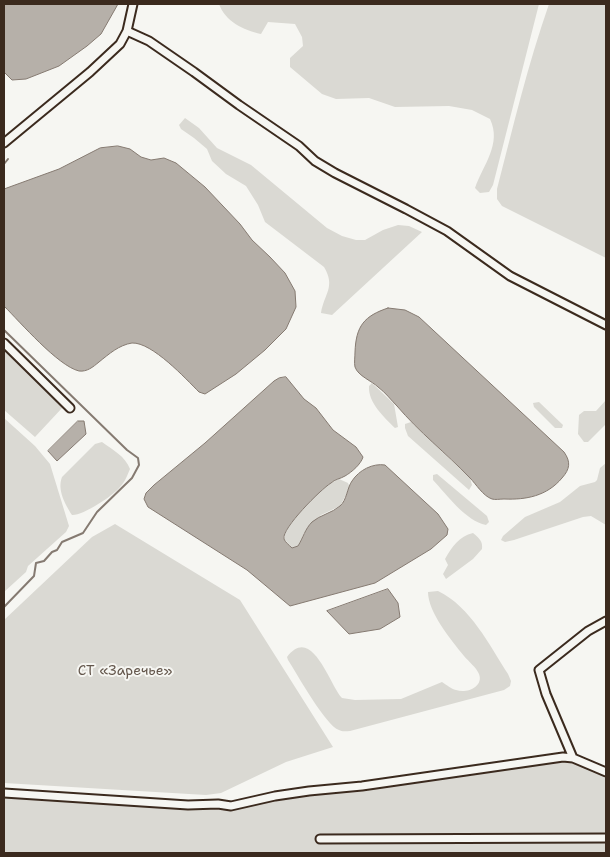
<!DOCTYPE html>
<meta charset="utf-8">
<style>
body{margin:0}
#map{position:relative;width:610px;height:857px;overflow:hidden;background:#f6f6f2;font-family:"Shantell Sans",sans-serif}
canvas{display:block}
.frame{position:absolute;inset:0;border:5px solid #3b2a1e;pointer-events:none}
</style>
<div id="map">
<canvas width="610" height="857"></canvas>
<div class="frame"></div>
</div>
<script>
const c = document.querySelector('canvas').getContext('2d');
c.lineJoin = 'round';
function fillPath(path, color) { c.fillStyle = color; c.fill(path, 'evenodd'); }
function strokePath(path, color, width, dash) { c.strokeStyle = color; c.lineWidth = width; c.lineCap = dash ? 'butt' : 'round'; c.setLineDash(dash || []); c.stroke(path); }
function write(font, color, halo, rows, align = 'center') {
  c.font = font + ' "Shantell Sans",sans-serif'; c.lineWidth = 4; c.setLineDash([]); c.textBaseline = 'middle'; c.strokeStyle = halo; c.fillStyle = color; for (const [text, x, y, turn = 0] of rows) {
    c.save(); c.translate(x, y); c.rotate((+turn || 0) * Math.PI / 180); c.textAlign = isNaN(turn) ? turn : align; if (halo) c.strokeText(text, 0, 0); c.fillText(text, 0, 0); c.restore();
  }
}
fillPath(new Path2D(`
 M 219,4 L 539,4 L 493,185 L 489,192 L 480,193 L 475,188 C 483,165 502,144 490,119 L 472,110 L 449,106 L 395,107 L 369,98 L 336,99 L 322,94 L 290,67 L 290,58 L 303,46 L 302,37 L 295,24 L 268,22 L 261,34 C 243,30 225,21 219,4 Z
 M 549,4 L 606,4 L 606,258 L 502,206 L 497,199 L 497,189 C 513,127 528,64 549,4 Z
 M 185,118 L 199,128 L 217,148 L 251,165 L 327,228 L 342,236 L 356,240 L 365,240 L 383,230 L 398,225 L 409,226 L 422,232 L 332,315 L 321,313 C 324,294 336,287 324,267 L 265,222 L 258,205 L 246,186 L 226,174 L 212,161 L 207,149 L 194,138 L 181,129 L 179,125 Z
 M 4,350 L 63,407 L 35,437 L 4,410 Z
 M 372,383 L 394,404 L 398,427 L 395,428 C 384,417 368,403 369,386 Z
 M 606,400 L 606,424 L 588,442 L 584,442 L 578,434 L 579,415 L 584,411 L 596,411 Z
 M 539,402 L 563,425 L 562,428 L 555,428 L 534,407 L 533,403 Z
 M 4,418 L 35,446 L 50,464 L 69,526 L 66,532 L 28,566 L 26,572 L 4,592 Z
 M 411,422 L 470,478 L 472,485 L 469,490 L 408,436 L 405,428 L 405,424 Z
 M 102,442 C 113,450 125,456 130,469 C 127,476 125,482 120,487 C 113,496 82,516 72,515 C 65,504 57,490 62,477 L 95,444 Z
 M 606,463 L 606,525 L 591,516 L 583,517 L 514,540 L 505,542 L 501,540 L 503,536 L 525,517 L 560,502 L 580,486 L 595,482 L 597,480 L 600,468 Z
 M 437,474 L 487,516 L 489,522 L 486,525 C 466,521 447,495 433,480 L 433,475 Z
 M 339,479 L 348,483 L 350,488 L 340,506 L 321,515 L 304,533 L 298,546 L 292,548 L 284,539 C 285,523 324,484 339,479 Z
 M 115,524 L 240,600 L 333,747 L 286,762 L 221,793 L 206,795 L 4,783 L 4,620 L 92,537 Z
 M 473,533 C 479,538 483,541 482,549 L 473,559 L 446,579 L 443,574 L 448,565 L 445,559 C 452,547 459,536 473,533 Z
 M 438,591 C 471,607 489,645 508,674 L 511,681 L 510,686 L 504,690 L 350,731 C 347,731 342,732 339,730 C 326,726 297,674 288,660 L 287,657 C 312,624 329,684 342,698 L 355,700 L 401,699 L 442,682 C 447,685 451,689 456,690 C 466,694 484,687 479,674 C 476,667 469,662 464,656 C 451,640 428,612 428,592 Z
 M 564,760 L 583,764 L 606,775 L 606,853 L 4,853 L 4,794 L 222,810 L 277,797 Z`), '#dad9d3');
const water = new Path2D(`
 M 4,4 L 118,4 L 101,34 L 87,46 L 59,66 L 26,79 L 12,80 L 4,72 Z
 M 118,146 L 130,149 L 141,157 L 151,160 L 164,158 L 176,163 L 205,187 L 240,224 L 252,240 L 270,257 L 285,273 L 295,291 L 296,307 L 286,329 L 265,350 L 236,374 L 205,394 L 199,392 C 186,379 152,342 132,343 C 119,345 109,354 99,362 C 93,367 87,372 79,371 C 58,366 20,322 4,306 L 4,189 L 59,169 L 100,148 Z
 M 388,308 L 405,310 L 419,317 L 564,452 C 571,462 570,469 562,478 C 547,496 526,500 504,499 C 500,499 495,500 492,499 C 483,496 476,484 470,478 C 446,453 419,432 397,406 C 391,400 385,392 378,387 C 372,381 358,376 355,367 C 354,363 355,357 355,352 C 356,326 364,316 388,308 Z
 M 286,377 L 304,399 L 316,408 L 333,430 L 356,447 L 363,457 C 361,464 352,472 345,476 C 340,479 335,479 331,483 C 321,489 281,529 284,539 C 285,542 289,545 292,548 L 298,546 C 303,538 305,529 312,522 C 320,515 332,513 340,506 C 347,500 347,488 352,481 C 359,470 373,463 385,465 L 438,514 L 448,529 L 447,535 L 431,549 L 375,583 L 290,606 L 247,570 L 148,507 L 144,499 L 146,493 L 154,485 L 205,443 L 274,381 L 279,378 Z
 M 78,421 L 84,421 L 86,434 L 57,461 L 48,451 Z
 M 388,589 L 398,603 L 400,617 L 380,629 L 349,634 L 327,611 Z`);
fillPath(water, '#b6b0a9');
strokePath(water, '#857a71', 1);
strokePath(new Path2D(`
 M 4,164 L 8,159
 M 4,330 L 127,450 L 138,458 L 139,465 L 132,478 L 97,512 L 83,533 L 62,542 L 57,550 L 52,552 L 44,561 L 36,563 L 34,576 L 4,607`), '#857a71', 2);
const minor = new Path2D(`
 M 127,31 L 149,41 L 194,72 L 239,105 L 299,146 L 315,161 L 335,173 L 406,209 L 447,231 L 510,276 L 606,325
 M 4,143 L 90,72 L 120,44 L 127,31 L 133,4
 M 4,343 L 70,408
 M 573,758 L 546,694 L 539,670 L 588,631 L 606,621
 M 4,793 L 188,805 L 218,804 L 231,806 L 275,796 L 309,791 L 362,786 L 563,757 L 573,758 L 606,772
 M 320,839 L 606,838`);
strokePath(minor, '#3b2a1e', 11);
strokePath(minor, '#f6f6f2', 7);
write('14px', '#63564b', '#f6f6f2', [
 ["СТ «Заречье»",125,671]
]);
</script>
